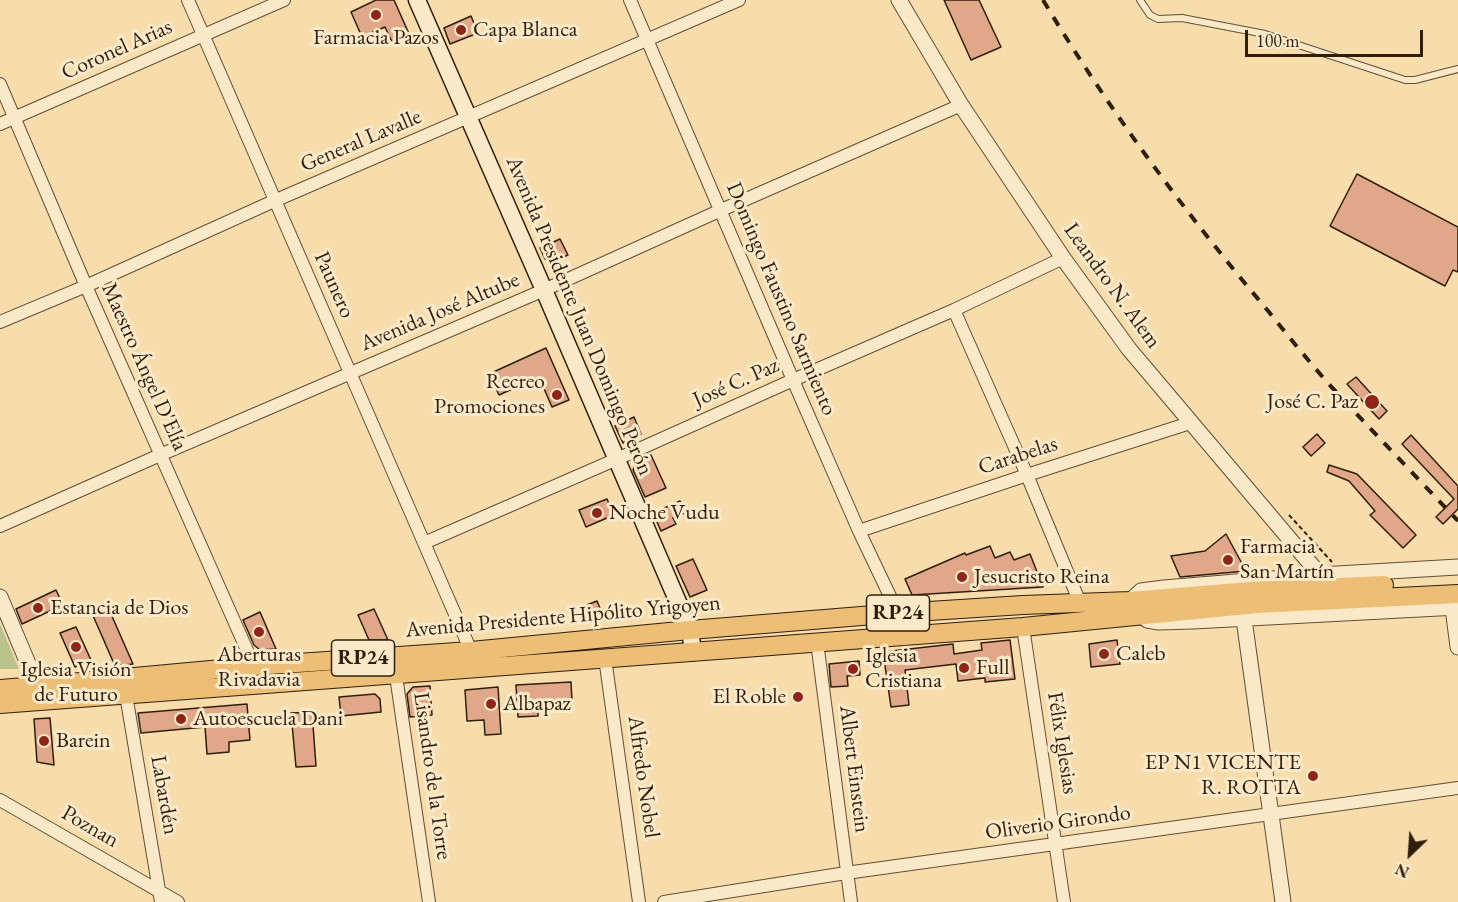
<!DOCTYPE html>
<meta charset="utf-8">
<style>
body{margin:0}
#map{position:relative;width:1458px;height:902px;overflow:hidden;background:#f7ddac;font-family:"EB Garamond",serif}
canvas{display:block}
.north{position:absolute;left:1380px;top:824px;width:60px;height:60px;-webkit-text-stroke:4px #fae9c9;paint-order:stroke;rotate:205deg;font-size:16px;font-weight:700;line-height:24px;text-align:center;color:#301e0d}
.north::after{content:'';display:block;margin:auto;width:21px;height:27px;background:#301e0d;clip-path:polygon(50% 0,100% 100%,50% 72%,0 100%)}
.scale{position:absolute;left:1245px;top:30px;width:178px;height:27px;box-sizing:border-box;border:3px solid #301e0d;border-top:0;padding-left:8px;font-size:18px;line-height:21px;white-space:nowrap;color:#301e0d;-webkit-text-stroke:4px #fae9c9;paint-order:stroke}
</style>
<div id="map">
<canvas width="1458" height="902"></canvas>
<div class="north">N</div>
<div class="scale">100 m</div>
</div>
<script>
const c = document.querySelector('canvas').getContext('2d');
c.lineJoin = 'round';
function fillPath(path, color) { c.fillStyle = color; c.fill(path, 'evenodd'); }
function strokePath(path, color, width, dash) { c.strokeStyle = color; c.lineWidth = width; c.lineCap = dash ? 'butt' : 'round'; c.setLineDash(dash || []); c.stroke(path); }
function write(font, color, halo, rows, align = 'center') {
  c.font = font + ' "EB Garamond",serif'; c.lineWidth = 6; c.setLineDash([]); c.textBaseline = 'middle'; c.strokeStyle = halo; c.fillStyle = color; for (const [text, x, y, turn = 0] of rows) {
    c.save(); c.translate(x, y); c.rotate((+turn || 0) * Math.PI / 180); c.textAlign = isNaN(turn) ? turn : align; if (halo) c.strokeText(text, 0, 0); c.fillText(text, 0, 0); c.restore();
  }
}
fillPath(new Path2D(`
 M 0,624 L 19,669 L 0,669 Z`), '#bac28b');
const building = new Path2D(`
 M 376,0 L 394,0 L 410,36 L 393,44 L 385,27 L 362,37 L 351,12 Z
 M 944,0 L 979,0 L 1001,47 L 971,60 Z
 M 471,16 L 478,33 L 450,44 L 444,28 Z
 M 1357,174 L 1458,227 L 1458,272 L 1453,270 L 1445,286 L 1330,226 Z
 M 560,239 L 568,255 L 552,262 L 545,259 L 540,248 Z
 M 546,348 L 569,400 L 552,407 L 539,377 L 499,395 L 489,374 Z
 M 1356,377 L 1387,411 L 1379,419 L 1347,384 Z
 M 634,417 L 641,434 L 623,443 L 615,426 Z
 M 1317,434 L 1325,443 L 1311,456 L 1303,447 Z
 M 1411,435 L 1458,486 L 1458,509 L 1443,524 L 1436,517 L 1454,499 L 1402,444 Z
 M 651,455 L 666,488 L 645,497 L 633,470 L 636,462 Z
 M 1329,465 L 1357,474 L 1416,535 L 1403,548 L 1370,515 L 1375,511 L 1349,481 L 1327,472 Z
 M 607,499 L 614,515 L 586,527 L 579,510 Z
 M 680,501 L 685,513 L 673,518 L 676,524 L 661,531 L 653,513 Z
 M 1226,534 L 1246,571 L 1180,577 L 1171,556 L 1205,551 Z
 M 990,546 L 995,558 L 1010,552 L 1014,560 L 1030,554 L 1043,587 L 912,595 L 905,579 L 965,553 L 966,555 Z
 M 693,559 L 707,590 L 690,597 L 676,566 Z
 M 56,590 L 63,605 L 22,624 L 16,609 Z
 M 597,601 L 605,620 L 585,622 L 579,608 Z
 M 107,605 L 133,664 L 115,666 L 91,611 Z
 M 374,609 L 388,640 L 369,640 L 358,615 Z
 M 260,612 L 276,649 L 260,650 L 254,645 L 243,620 Z
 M 76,627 L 91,660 L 75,667 L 60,633 Z
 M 1010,640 L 1015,679 L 985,682 L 985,678 L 958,681 L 956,664 L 905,670 L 909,705 L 891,707 L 883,652 L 953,644 L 954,654 L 982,650 L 981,643 Z
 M 1117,640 L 1120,664 L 1091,667 L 1089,644 Z
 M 859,661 L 860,675 L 847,676 L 848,686 L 831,687 L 829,664 Z
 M 571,682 L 572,701 L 538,703 L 538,716 L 518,717 L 516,685 Z
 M 430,686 L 432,715 L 410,717 L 407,694 L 413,687 Z
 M 498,687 L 501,734 L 485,735 L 484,720 L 467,721 L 465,690 Z
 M 375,694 L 380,699 L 381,712 L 341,716 L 339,697 Z
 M 247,704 L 250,740 L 229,742 L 229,752 L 207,754 L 205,727 L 141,733 L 138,713 Z
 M 312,712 L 316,766 L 296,767 L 291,713 Z
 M 50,718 L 54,765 L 37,762 L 34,719 Z`);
fillPath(building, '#e0a789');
strokePath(building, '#301e0d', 1.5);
const service = new Path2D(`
 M 1140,0 L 1150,15 L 1158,19 L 1182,18 L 1265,34 L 1405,80 L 1415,80 L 1458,69`);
const minor = new Path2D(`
 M 188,0 L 471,651
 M 630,0 L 793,380 L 859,531 L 898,613
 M 0,84 L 86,286 L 254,666
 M 0,124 L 284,0
 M 954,310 L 1027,475 L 1080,603
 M 0,322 L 86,286 L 274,201 L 739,0
 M 0,526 L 160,455 L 544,290 L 719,211 L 961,105
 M 859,531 L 1027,475 L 1190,423
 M 424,543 L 617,459 L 793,380 L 954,310 L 1063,258
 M 1023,627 L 1064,902
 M 817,642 L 851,902
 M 605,658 L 639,902
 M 395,669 L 429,902
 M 126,695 L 161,902
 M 0,800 L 178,902
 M 664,902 L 846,873 L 1458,788`);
const tertiary = new Path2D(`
 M 899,0 L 961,105 L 1063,258 L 1129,349 L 1320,575
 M 0,597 L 32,673 L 40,695
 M 1130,601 L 1141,591 L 1164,588 L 1320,575 L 1458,567
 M 1453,608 L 1458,647
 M 1244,619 L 1283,902
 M 1147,620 L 1159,622 L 1193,621 L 1458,607`);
const secondary = new Path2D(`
 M 417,0 L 544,290 L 690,630 L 693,652`);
const primary = new Path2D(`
 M 0,689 L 37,686 L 254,666 L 471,651 L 690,630 L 898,613 L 1023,605 L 1130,601 L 1251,591 L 1384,585
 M 0,704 L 1023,627 L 1257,604 L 1458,594`);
strokePath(service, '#624e35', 8);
strokePath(minor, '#624e35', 14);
strokePath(tertiary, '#624e35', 17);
strokePath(secondary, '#301e0d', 19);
strokePath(primary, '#301e0d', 20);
strokePath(new Path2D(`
 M 1289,515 L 1332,562`), '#301e0d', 2, [4.5, 3]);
strokePath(service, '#fae9c9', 6);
strokePath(minor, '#fae9c9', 12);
strokePath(tertiary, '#fae9c9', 15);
strokePath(secondary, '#fae9c9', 16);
strokePath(primary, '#ecbe76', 18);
strokePath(new Path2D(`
 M 1043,0 C 1109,110 1186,214 1269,312 C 1288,336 1307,359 1327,382 C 1370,429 1414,474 1458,521`), '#301e0d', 4, [10, 10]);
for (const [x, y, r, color] of [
 [376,15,6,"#8f2418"],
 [461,30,6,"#8f2418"],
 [557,395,6,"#8f2418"],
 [1372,402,8,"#8f2418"],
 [597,513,6,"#8f2418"],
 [1228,560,6,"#8f2418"],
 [962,577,6,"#8f2418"],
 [38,608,6,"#8f2418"],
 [259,632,6,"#8f2418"],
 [76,647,6,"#8f2418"],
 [1104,654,6,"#8f2418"],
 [964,668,6,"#8f2418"],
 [853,669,6,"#8f2418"],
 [798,697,6,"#8f2418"],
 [491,704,6,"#8f2418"],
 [181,719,6,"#8f2418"],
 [44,741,6,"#8f2418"],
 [1313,776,6,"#8f2418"]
]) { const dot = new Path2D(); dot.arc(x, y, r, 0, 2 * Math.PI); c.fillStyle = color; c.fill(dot); strokePath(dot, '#fae9c9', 2); }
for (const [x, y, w] of [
 [898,613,63],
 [363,658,63]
]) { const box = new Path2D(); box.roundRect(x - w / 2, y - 18, w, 36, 4.5); c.fillStyle = '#fae9c9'; c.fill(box); strokePath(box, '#301e0d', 1.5); }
write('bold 21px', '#301e0d', null, [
 ["RP24",898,613],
 ["RP24",363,658]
]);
write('22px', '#301e0d', '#fae9c9', [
 ["Capa Blanca",473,30],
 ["Farmacia Pazos",376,38,"center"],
 ["Recreo",545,382,"right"],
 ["Promociones",545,407,"right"],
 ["José C. Paz",1358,402,"right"],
 ["Noche Vudu",609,513],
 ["Farmacia",1240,547],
 ["San Martín",1240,572],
 ["Jesucristo Reina",974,577],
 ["Estancia de Dios",50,608],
 ["Caleb",1116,654],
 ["Aberturas",259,655,"center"],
 ["Rivadavia",259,680,"center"],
 ["Iglesia",865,656],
 ["Cristiana",865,681],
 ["Full",976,668],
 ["Iglesia Visión",76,670,"center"],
 ["de Futuro",76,695,"center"],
 ["El Roble",786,697,"right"],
 ["Albapaz",503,704],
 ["Autoescuela Dani",193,719],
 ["Barein",56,741],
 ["EP N1 VICENTE",1301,763,"right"],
 ["R. ROTTA",1301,788,"right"]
], 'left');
write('22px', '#301e0d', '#fae9c9', [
 ["Coronel Arias",117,50,-24],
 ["General Lavalle",361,141,-23],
 ["Paunero",334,285,66],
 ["Leandro N. Alem",1112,286,54],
 ["Domingo Faustino Sarmiento",781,299,67],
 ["Avenida José Altube",440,312,-23],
 ["Avenida Presidente Juan Domingo Perón",579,316,67],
 ["Maestro Ángel D'Elía",144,367,66],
 ["José C. Paz",736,383,-24],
 ["Carabelas",1018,456,-18],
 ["Avenida Presidente Hipólito Yrigoyen",563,617,-5],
 ["Félix Iglesias",1062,743,81],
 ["Albert Einstein",854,769,83],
 ["Lisandro de la Torre",432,776,82],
 ["Alfredo Nobel",643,777,82],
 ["Labardén",164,795,80],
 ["Oliverio Girondo",1058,823,-8],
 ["Poznan",90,827,30]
]);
</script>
